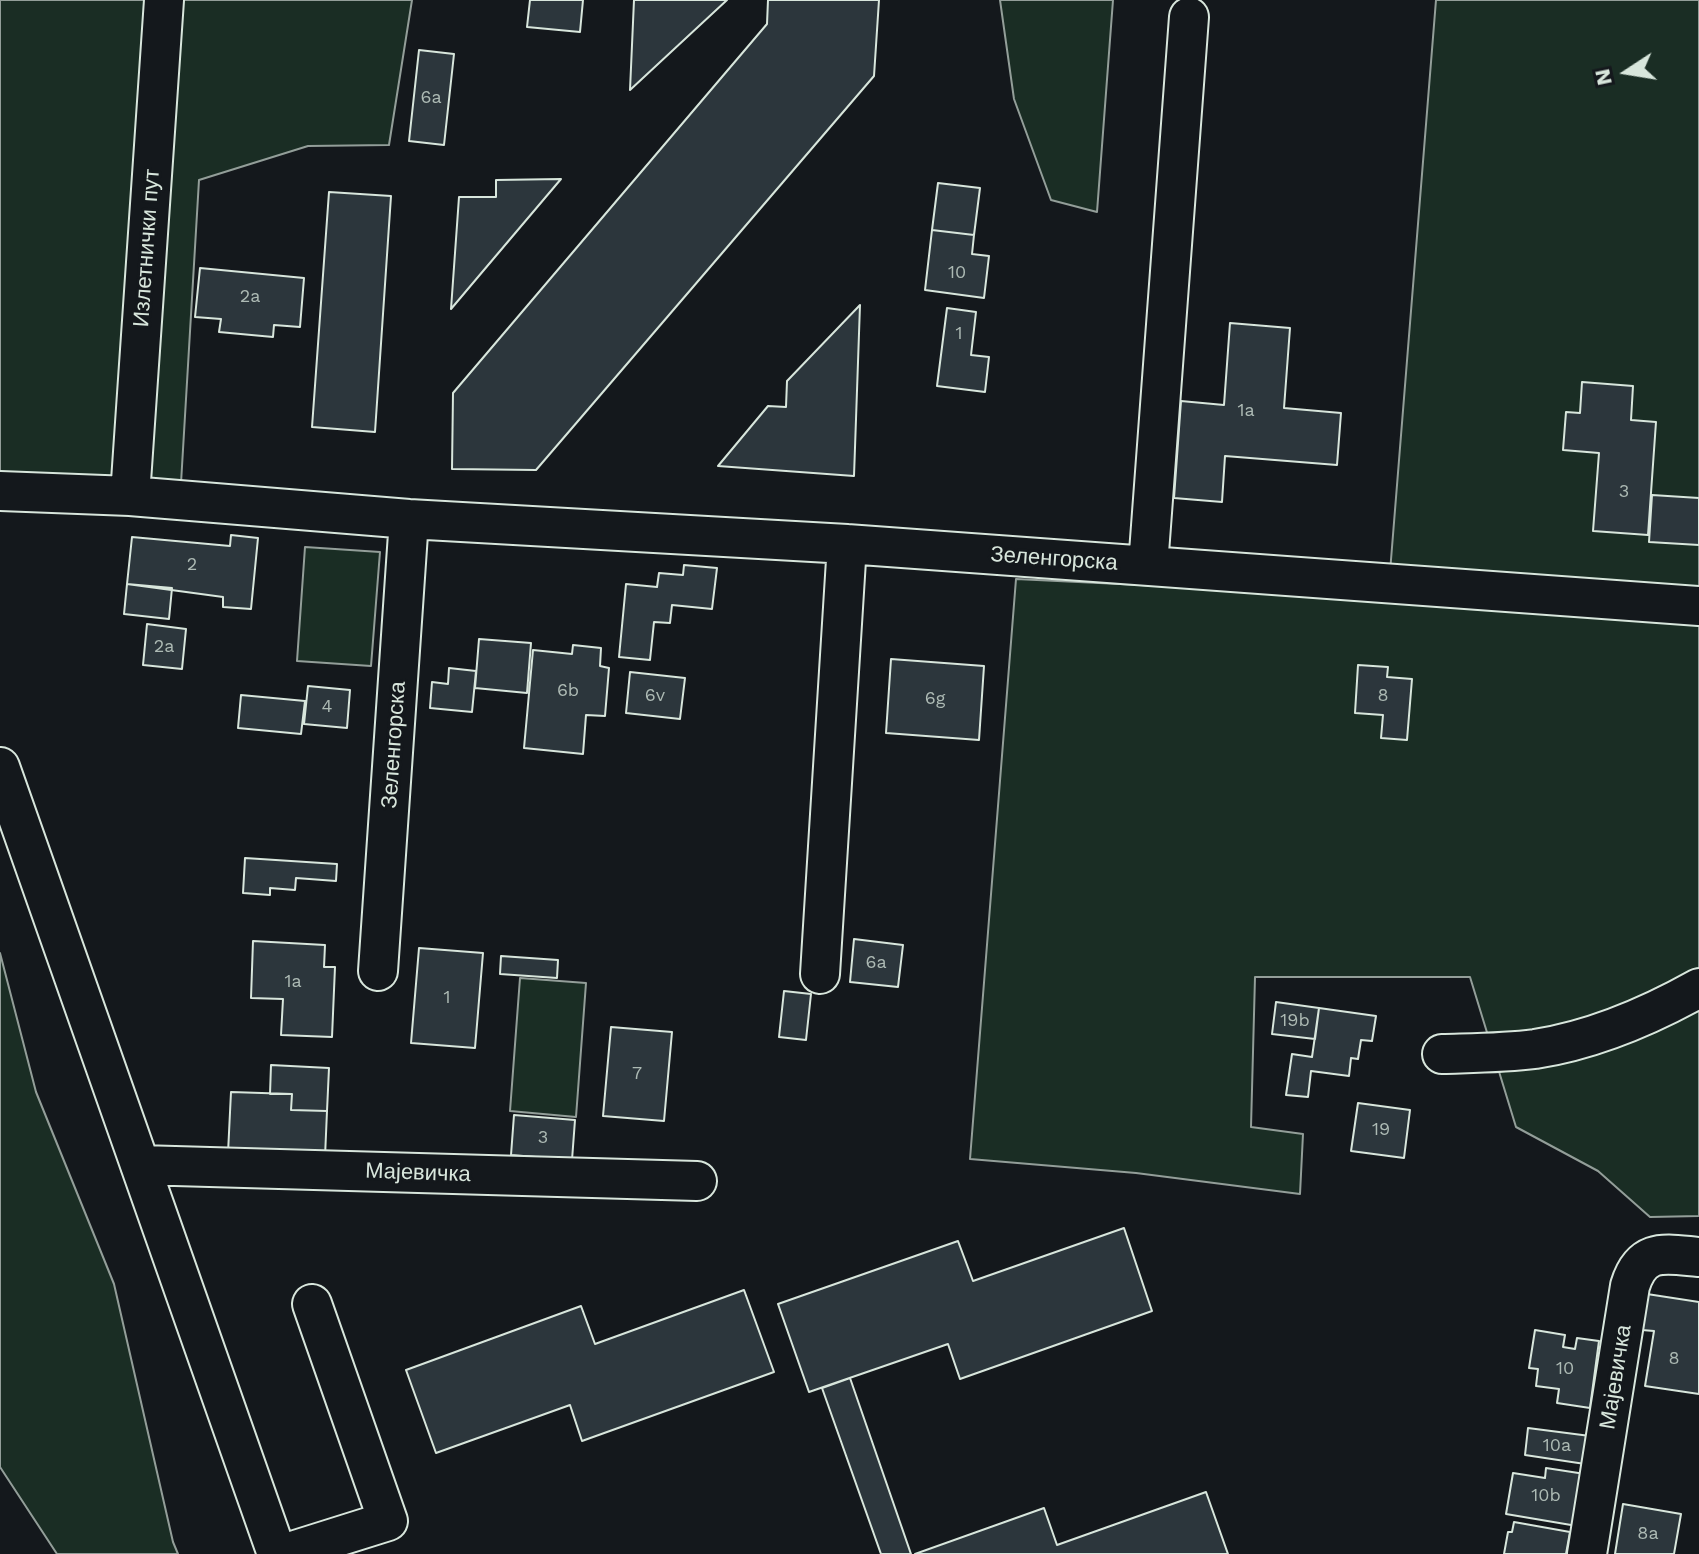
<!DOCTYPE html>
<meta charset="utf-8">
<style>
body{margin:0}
#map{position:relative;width:1699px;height:1554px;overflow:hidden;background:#14181c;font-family:"Work Sans",sans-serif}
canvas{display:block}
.north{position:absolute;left:1587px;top:32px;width:80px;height:80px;-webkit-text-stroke:6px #14181c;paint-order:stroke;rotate:258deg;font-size:22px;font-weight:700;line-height:32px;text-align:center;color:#d8e6dc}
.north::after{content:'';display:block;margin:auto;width:28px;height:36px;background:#d8e6dc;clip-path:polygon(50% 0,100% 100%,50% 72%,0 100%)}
</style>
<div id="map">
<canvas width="1699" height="1554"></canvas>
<div class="north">N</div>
</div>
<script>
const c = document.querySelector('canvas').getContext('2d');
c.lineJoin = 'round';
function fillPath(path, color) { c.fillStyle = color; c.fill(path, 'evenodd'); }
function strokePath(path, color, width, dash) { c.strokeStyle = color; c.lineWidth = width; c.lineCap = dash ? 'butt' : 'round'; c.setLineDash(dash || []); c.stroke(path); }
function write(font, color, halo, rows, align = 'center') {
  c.font = font + ' "Work Sans",sans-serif'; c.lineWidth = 6; c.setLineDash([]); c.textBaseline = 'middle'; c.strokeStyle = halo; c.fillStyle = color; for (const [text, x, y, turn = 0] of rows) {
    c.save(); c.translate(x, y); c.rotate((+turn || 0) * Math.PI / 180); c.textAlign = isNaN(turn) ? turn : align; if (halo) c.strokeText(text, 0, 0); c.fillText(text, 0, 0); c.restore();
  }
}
const green = new Path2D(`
 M 0,0 L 412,0 L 389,145 L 308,146 L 199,180 L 180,500 L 0,491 Z
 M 1000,0 L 1113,0 L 1097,212 L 1051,200 L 1014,99 Z
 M 1436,0 L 1699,0 L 1699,1216 L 1650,1217 L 1598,1171 L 1516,1127 L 1470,977 L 1255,977 L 1251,1127 L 1303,1134 L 1300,1194 L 1136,1173 L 970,1159 L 1016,579 L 1388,597 Z
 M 305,547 L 380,552 L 371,666 L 297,661 Z
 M 0,953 L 36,1092 L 114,1284 L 173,1542 L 178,1554 L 57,1554 L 0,1467 Z
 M 520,978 L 586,983 L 576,1117 L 510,1111 Z`);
fillPath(green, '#1a2d24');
strokePath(green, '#939e99', 2);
const building = new Path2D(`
 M 530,0 L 583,0 L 580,32 L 527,27 Z
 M 634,0 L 727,0 L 630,90 Z
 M 768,0 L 879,0 L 874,76 L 536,470 L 452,469 L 453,393 L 767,24 Z
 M 419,50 L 454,54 L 444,145 L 409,141 Z
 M 561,179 L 478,277 L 451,309 L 459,197 L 496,197 L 496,180 Z
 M 938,183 L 980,188 L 974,235 L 932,230 Z
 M 329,192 L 391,196 L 375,432 L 312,427 Z
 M 932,230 L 974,235 L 972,254 L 989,256 L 984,298 L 925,290 Z
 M 200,268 L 304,278 L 300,327 L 274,325 L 273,337 L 219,332 L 221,319 L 195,317 Z
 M 860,305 L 854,476 L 718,466 L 768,406 L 786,407 L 787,381 Z
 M 947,308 L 976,312 L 971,355 L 989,357 L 985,392 L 937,386 Z
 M 1230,323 L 1290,328 L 1284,408 L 1341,413 L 1337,465 L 1225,456 L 1222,502 L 1174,498 L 1181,401 L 1224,405 Z
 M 1582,382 L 1633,386 L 1631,420 L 1656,422 L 1648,535 L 1593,531 L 1599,453 L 1563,450 L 1566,412 L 1580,413 Z
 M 1652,495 L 1699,498 L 1699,545 L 1649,542 Z
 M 231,535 L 258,538 L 251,609 L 223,607 L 223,597 L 127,584 L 132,537 L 230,546 Z
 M 684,565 L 717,568 L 712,609 L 672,605 L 670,623 L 654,622 L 650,660 L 619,657 L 626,584 L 657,587 L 659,573 L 683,575 Z
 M 127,584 L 172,588 L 169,619 L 124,614 Z
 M 147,624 L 186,629 L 182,669 L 143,665 Z
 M 479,639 L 531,643 L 527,693 L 475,688 Z
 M 573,645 L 601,648 L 600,666 L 609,668 L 605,716 L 586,715 L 583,754 L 524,748 L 533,650 L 572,654 Z
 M 891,659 L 984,666 L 979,740 L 886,733 Z
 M 1358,665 L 1388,667 L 1387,677 L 1412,679 L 1407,740 L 1381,738 L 1383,715 L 1355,713 Z
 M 449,668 L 476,671 L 472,712 L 430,708 L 432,682 L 448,684 Z
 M 630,672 L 685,678 L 680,719 L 626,713 Z
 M 308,686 L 350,690 L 347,728 L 304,724 Z
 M 241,695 L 305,701 L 301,734 L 238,728 Z
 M 245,858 L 337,864 L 336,881 L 296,878 L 295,890 L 270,888 L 270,895 L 243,893 Z
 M 854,939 L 903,945 L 898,987 L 850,982 Z
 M 253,941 L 325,945 L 324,967 L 335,967 L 332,1037 L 281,1035 L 283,999 L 251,998 Z
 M 419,948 L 483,953 L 475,1048 L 411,1043 Z
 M 501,956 L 558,960 L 557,978 L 500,974 Z
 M 784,991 L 811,994 L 806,1040 L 779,1037 Z
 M 1276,1002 L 1319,1008 L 1315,1039 L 1272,1034 Z
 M 1319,1008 L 1376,1016 L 1372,1041 L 1361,1040 L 1358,1059 L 1351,1058 L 1349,1076 L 1311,1071 L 1308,1097 L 1286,1095 L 1292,1054 L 1312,1057 Z
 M 611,1027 L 672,1032 L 664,1121 L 603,1116 Z
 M 271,1065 L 329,1068 L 327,1111 L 291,1110 L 292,1094 L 270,1094 Z
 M 231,1092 L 292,1094 L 291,1110 L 327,1111 L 325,1157 L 228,1153 Z
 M 1358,1103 L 1410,1110 L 1404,1158 L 1351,1151 Z
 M 514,1115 L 575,1120 L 572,1160 L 511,1155 Z
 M 1124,1228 L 1152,1311 L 960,1379 L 948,1344 L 809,1392 L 778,1304 L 958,1241 L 973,1281 Z
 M 744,1290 L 774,1372 L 582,1441 L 570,1405 L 436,1453 L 406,1370 L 581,1306 L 595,1344 Z
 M 1647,1294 L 1699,1302 L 1699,1394 L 1645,1386 L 1654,1331 L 1642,1330 Z
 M 1535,1330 L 1565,1335 L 1563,1347 L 1575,1349 L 1577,1338 L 1599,1341 L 1590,1408 L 1557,1403 L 1559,1389 L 1536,1386 L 1538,1369 L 1529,1368 Z
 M 850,1378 L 911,1554 L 881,1554 L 822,1388 Z
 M 1528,1428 L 1590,1436 L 1585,1464 L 1525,1455 Z
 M 1546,1468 L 1585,1474 L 1577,1526 L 1506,1514 L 1513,1473 L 1545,1478 Z
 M 1206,1492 L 1228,1554 L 915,1554 L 1044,1508 L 1057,1545 Z
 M 1623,1504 L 1681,1514 L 1674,1554 L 1615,1554 Z
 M 1514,1522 L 1570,1532 L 1566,1554 L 1504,1554 L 1508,1532 L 1512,1532 Z`);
fillPath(building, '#2c363c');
strokePath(building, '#d8e6dc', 2);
const minor = new Path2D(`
 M 0,491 L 130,496 L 409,519 L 847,544 L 1699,606
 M 130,496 L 164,0
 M 1148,566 L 1189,17
 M 0,767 L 277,1554
 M 378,971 L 409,519
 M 820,974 L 847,544
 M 1442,1054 C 1473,1053 1504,1053 1535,1049 C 1593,1040 1649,1016 1699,988
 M 140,1165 L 697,1181
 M 283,1554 L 388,1521 L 312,1304
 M 1587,1554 L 1630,1286 C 1642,1247 1665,1254 1699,1257`);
strokePath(minor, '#d8e6dc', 42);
strokePath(minor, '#14181c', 38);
write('18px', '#adbab4', null, [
 ["6a",431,98],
 ["10",957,273],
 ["2a",250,297],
 ["1",959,334],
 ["1a",1246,411],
 ["3",1624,492],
 ["2",192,565],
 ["2a",164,647],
 ["6b",568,691],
 ["6v",655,696],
 ["8",1383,696],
 ["6g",935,699],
 ["4",327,707],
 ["6a",876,963],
 ["1a",293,982],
 ["1",447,998],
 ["19b",1295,1021],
 ["7",637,1074],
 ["19",1381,1130],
 ["3",543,1138],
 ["8",1674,1359],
 ["10",1565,1369],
 ["10a",1557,1446],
 ["10b",1546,1496],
 ["8a",1648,1534]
]);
write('22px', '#d8e6dc', '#14181c', [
 ["Излетнички пут",147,248,-86],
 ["Зеленгорска",1054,559,4],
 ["Зеленгорска",394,745,-86],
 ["Мајевичка",418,1173,2],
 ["Мајевичка",1616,1377,-81]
]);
</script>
